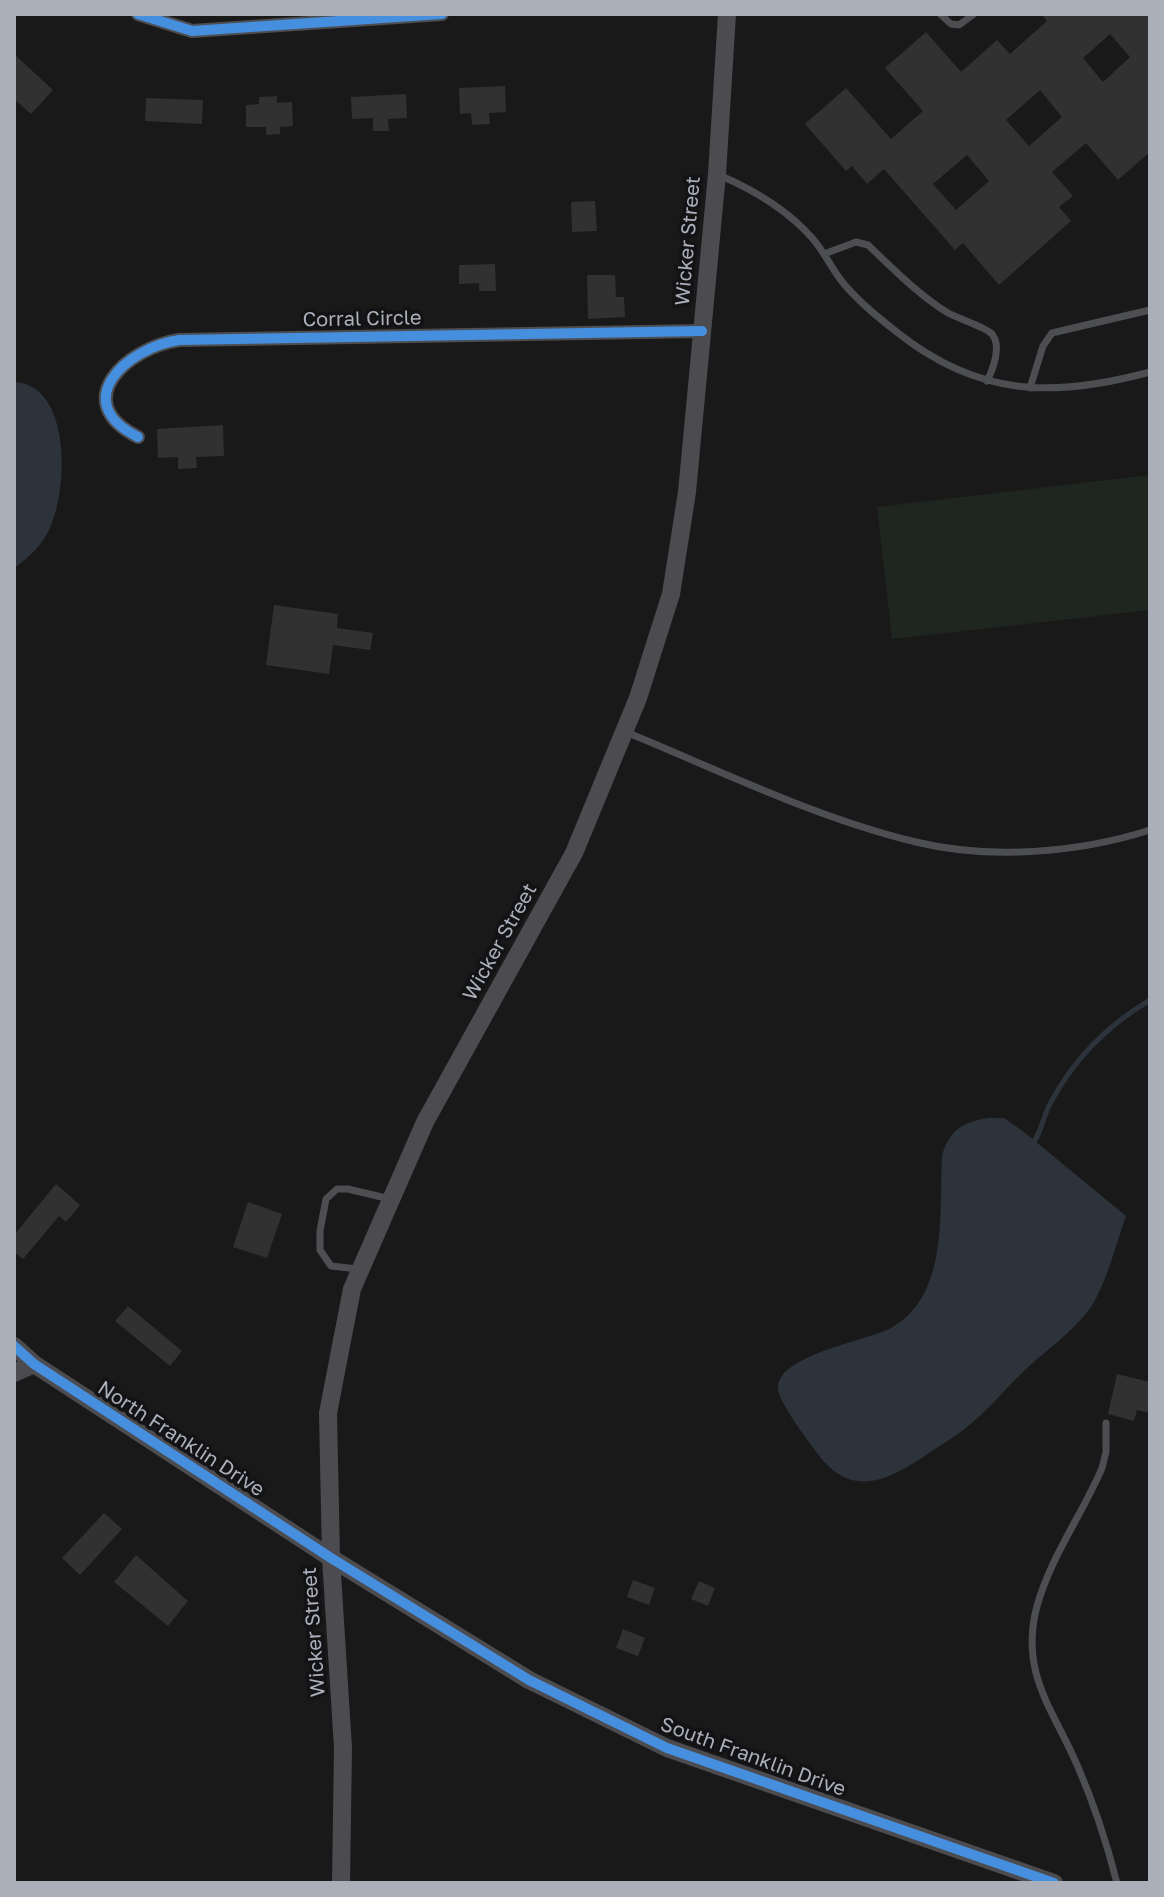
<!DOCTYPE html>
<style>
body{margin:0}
#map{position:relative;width:1164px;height:1897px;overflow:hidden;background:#191919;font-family:"Golos Text",sans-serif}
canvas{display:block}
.frame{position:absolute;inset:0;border:16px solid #abafba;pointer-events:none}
</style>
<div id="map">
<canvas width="1164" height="1897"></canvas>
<div class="frame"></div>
</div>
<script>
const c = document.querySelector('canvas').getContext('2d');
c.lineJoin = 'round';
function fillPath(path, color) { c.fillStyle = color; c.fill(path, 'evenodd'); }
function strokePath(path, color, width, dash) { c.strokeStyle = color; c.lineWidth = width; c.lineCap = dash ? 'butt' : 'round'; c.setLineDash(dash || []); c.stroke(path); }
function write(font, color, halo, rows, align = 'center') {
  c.font = font + ' "Golos Text",sans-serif'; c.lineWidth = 7; c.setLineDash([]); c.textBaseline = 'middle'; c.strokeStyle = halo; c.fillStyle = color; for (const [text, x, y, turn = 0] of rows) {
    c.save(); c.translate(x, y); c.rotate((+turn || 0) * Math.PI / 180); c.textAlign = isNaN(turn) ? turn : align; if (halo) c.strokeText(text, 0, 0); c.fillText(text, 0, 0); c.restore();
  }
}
fillPath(new Path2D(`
 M 1150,475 L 1150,610 L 892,639 L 877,507 Z`), '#1f2620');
fillPath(new Path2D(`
 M 14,382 C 72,384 69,493 48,532 C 41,546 27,559 14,568 Z
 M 988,1118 L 1004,1118 L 1024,1132 L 1126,1216 C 1117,1241 1107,1280 1094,1302 C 1079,1328 1042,1353 1021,1374 C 1005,1389 991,1407 974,1421 C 961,1433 944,1443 929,1453 C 888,1481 850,1501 815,1450 C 806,1438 778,1401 778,1388 C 777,1355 867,1341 891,1328 C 949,1296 939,1213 942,1156 C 949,1130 963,1122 988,1118 Z`), '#2c333b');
strokePath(new Path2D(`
 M 1030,1147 C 1041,1136 1043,1115 1051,1102 C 1074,1059 1108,1025 1150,1000`), '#2c333b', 5);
fillPath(new Path2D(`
 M 1041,14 L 1150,14 L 1150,152 L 1118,180 L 1086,143 L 1052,172 L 1073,196 L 1059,207 L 1071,221 L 999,285 L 963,243 L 955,250 L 884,169 L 867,184 L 852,166 L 846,171 L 805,124 L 846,88 L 891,139 L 923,111 L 885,68 L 926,32 L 961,72 L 997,40 L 1010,54 L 1047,21 ZM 1110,34 L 1130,57 L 1103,82 L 1083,58 ZM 1040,90 L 1062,117 L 1029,146 L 1006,120 ZM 967,155 L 989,181 L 956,210 L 933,184 Z
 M 14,54 L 53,90 L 31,114 L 14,99 Z
 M 505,86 L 506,112 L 489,113 L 490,124 L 472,125 L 471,113 L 460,114 L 459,88 Z
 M 406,94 L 407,118 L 388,119 L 389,131 L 373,131 L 373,118 L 352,119 L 351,97 Z
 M 277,96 L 277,103 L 292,102 L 293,126 L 280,127 L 280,134 L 266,135 L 266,127 L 246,127 L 246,105 L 259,104 L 259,97 Z
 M 146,98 L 203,100 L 202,124 L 145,121 Z
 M 595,201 L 597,231 L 572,232 L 571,202 Z
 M 495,264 L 496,291 L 479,291 L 479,283 L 459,284 L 459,265 Z
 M 587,275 L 615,275 L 616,297 L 624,297 L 625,317 L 588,319 Z
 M 223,425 L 224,456 L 196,457 L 197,468 L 178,469 L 178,457 L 158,458 L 157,429 Z
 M 274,605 L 338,614 L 337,628 L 373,633 L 370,650 L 333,645 L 329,674 L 266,665 Z
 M 56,1184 L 80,1205 L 66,1222 L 59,1216 L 23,1259 L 14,1252 L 14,1235 Z
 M 248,1202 L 282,1214 L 267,1258 L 233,1247 Z
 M 128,1306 L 182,1351 L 170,1366 L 115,1321 Z
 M 1117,1374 L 1150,1382 L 1150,1413 L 1137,1410 L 1134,1421 L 1108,1414 Z
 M 104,1513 L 122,1529 L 80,1575 L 62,1558 Z
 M 136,1555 L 188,1601 L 168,1626 L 114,1582 Z
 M 633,1580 L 655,1588 L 649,1605 L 627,1597 Z
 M 699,1581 L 715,1588 L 708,1606 L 691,1599 Z
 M 623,1629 L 645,1638 L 638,1656 L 616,1648 Z`), '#313131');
strokePath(new Path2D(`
 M 940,14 L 951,24 L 959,25 L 974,14
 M 719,175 C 754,190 788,210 813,239 C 825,253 833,271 844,284 C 860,303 879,318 898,333 C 979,397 1054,398 1150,372
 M 824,254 L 856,242 L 868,245 C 893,269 919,295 948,313 C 959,319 986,327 992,334 C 1002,346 993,369 987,381
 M 1030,388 L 1043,346 L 1052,333 L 1150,310
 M 626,732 C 721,771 816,818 916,842 C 990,860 1078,853 1150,830
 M 358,1269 L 331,1266 L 320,1250 L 320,1231 L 326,1199 L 337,1189 L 348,1189 L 390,1199
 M 1106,1423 L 1106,1452 L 1102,1468 C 1082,1515 1051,1556 1037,1606 C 1019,1674 1054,1710 1078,1767 C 1094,1804 1107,1844 1117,1883`), '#4d4e52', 7);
strokePath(new Path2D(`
 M 138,14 L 192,31 L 442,14
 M 138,437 C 68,402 126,348 179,340 L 702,331`), '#4d4e52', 14);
strokePath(new Path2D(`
 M 14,1346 L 34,1364 L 331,1558 L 529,1680 L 667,1748 L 1054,1883
 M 14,1373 L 34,1364
 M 341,1883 L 343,1748 L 331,1558 L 328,1413 L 352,1289 L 425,1122 L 574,853 L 638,698 L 671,594 L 687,492 L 717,174 L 727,14`), '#4c4c50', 18);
strokePath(new Path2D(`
 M 138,14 L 192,31 L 442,14
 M 138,437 C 68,402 126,348 179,340 L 702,331
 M 14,1346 L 34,1364 L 331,1558 L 529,1680 L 667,1748 L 1054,1883`), '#468fdf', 10);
write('20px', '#abafba', '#131315', [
 ["Wicker Street",688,241,-85],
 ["Corral Circle",362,319,-1],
 ["Wicker Street",500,942,-61],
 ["North Franklin Drive",181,1439,33],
 ["Wicker Street",314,1632,-94],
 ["South Franklin Drive",753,1757,20]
]);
</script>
